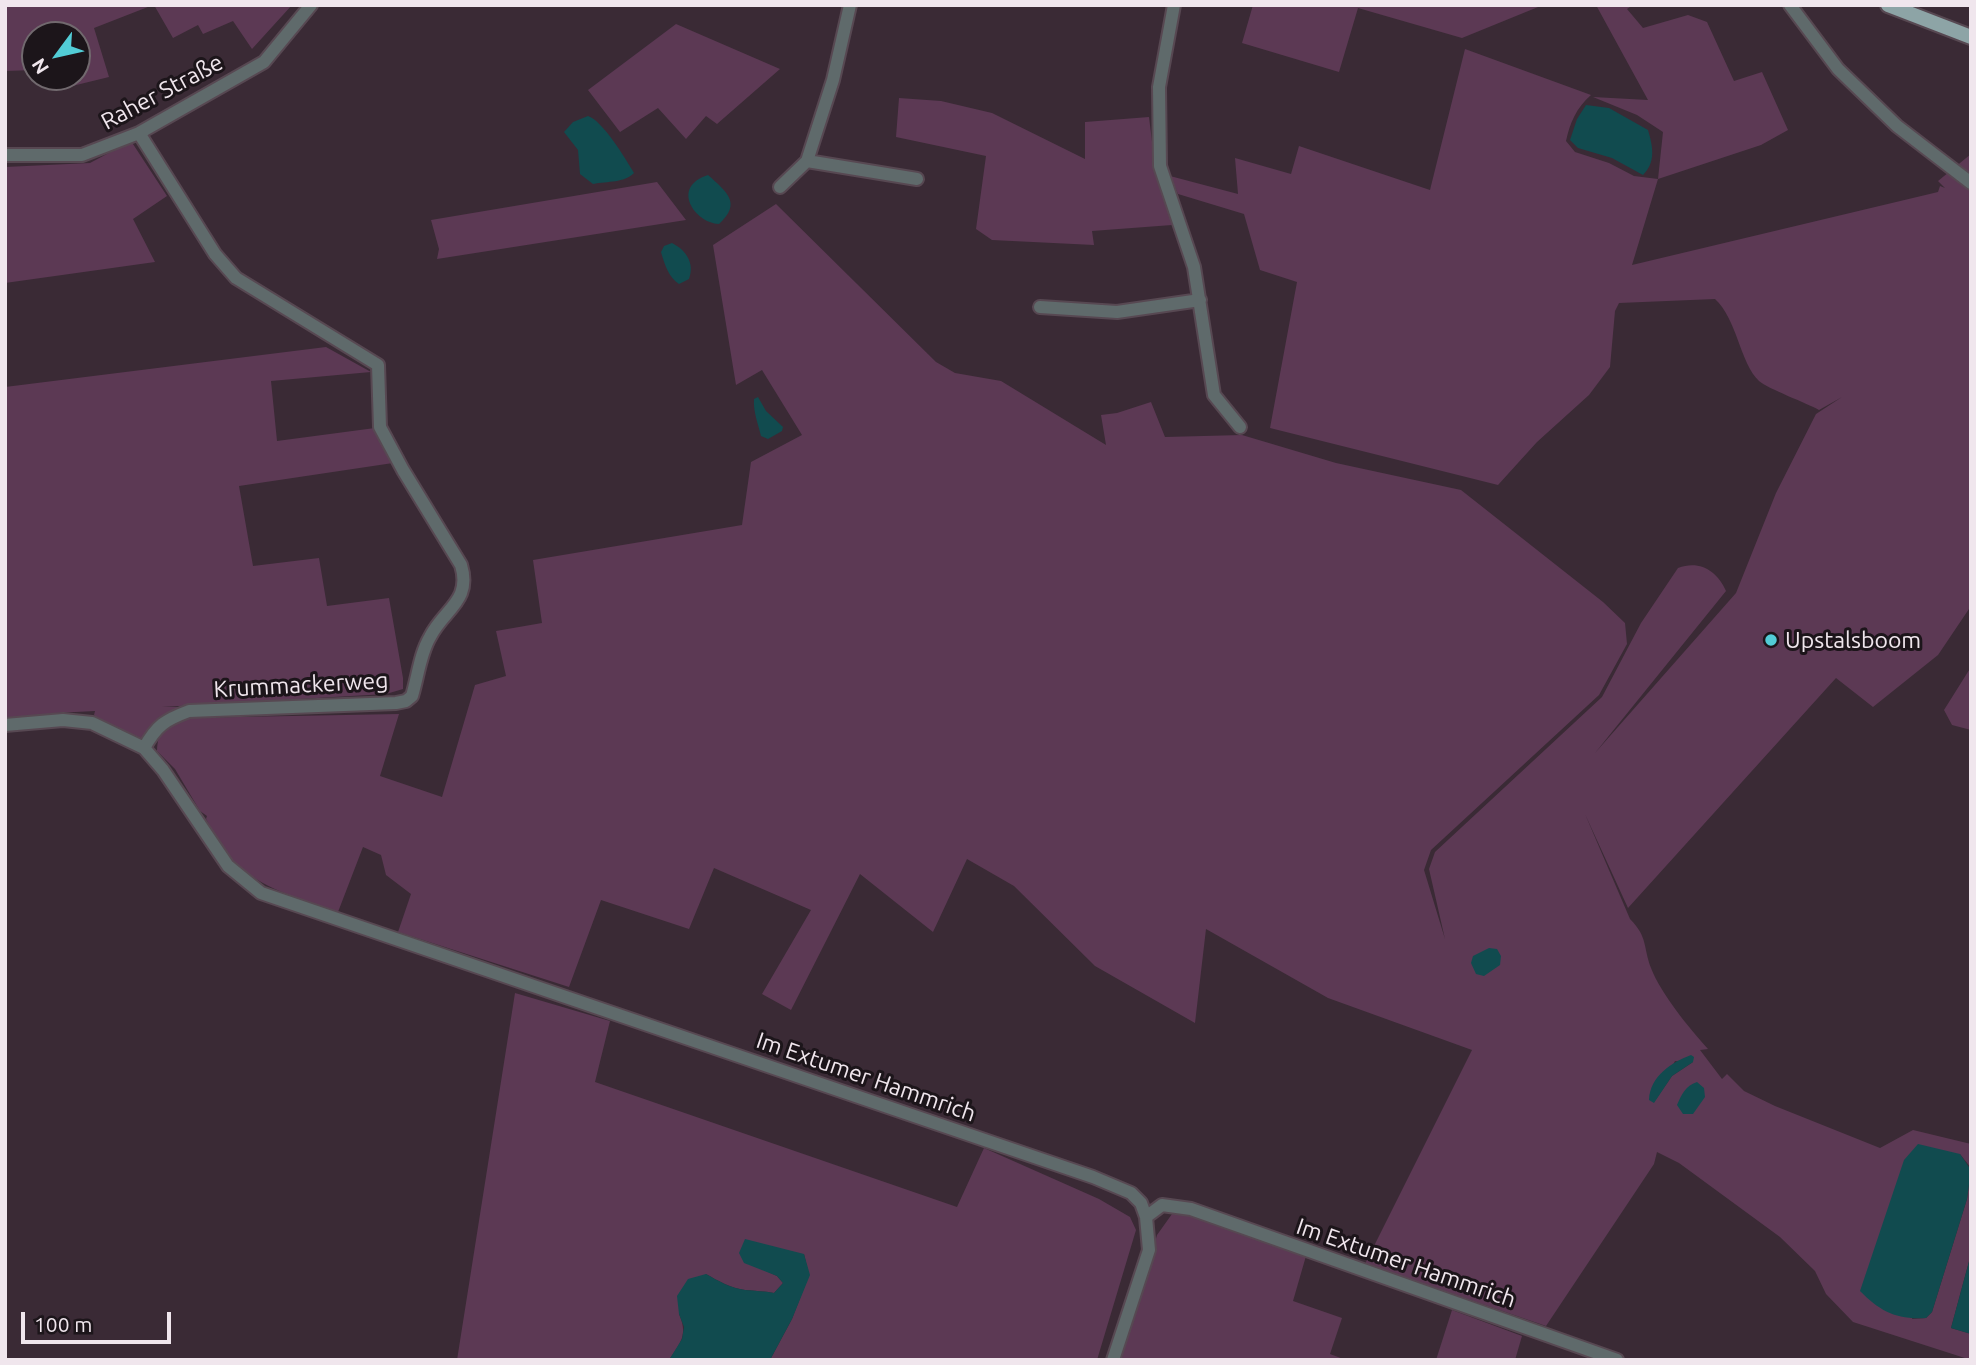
<!DOCTYPE html>
<meta charset="utf-8">
<style>
body{margin:0}
#map{position:relative;width:1976px;height:1365px;overflow:hidden;background:#3a2a35;font-family:Ubuntu,sans-serif}
canvas{display:block}
.frame{position:absolute;inset:0;border:7px solid #f0e6ed;pointer-events:none}
.north{position:absolute;left:21px;top:21px;width:70px;height:70px;box-sizing:border-box;background:#1c151a;border:2px solid #71696e;border-radius:50%;rotate:237deg;font-size:19px;font-weight:700;line-height:28px;text-align:center;color:#f0e6ed}
.north::after{content:'';display:block;margin:auto;width:24px;height:32px;background:#52ccd6;clip-path:polygon(50% 0,100% 100%,50% 72%,0 100%)}
.scale{position:absolute;left:21px;top:1312px;width:150px;height:32px;box-sizing:border-box;border:4px solid #f0e6ed;border-top:0;padding-left:9px;font-size:21px;line-height:24px;white-space:nowrap;color:#f0e6ed;-webkit-text-stroke:5px #1c151a;paint-order:stroke}
</style>
<div id="map">
<canvas width="1976" height="1365"></canvas>
<div class="frame"></div>
<div class="north">N</div>
<div class="scale">100 m</div>
</div>
<script>
const c = document.querySelector('canvas').getContext('2d');
c.lineJoin = 'round';
function fillPath(path, color) { c.fillStyle = color; c.fill(path, 'evenodd'); }
function strokePath(path, color, width, dash) { c.strokeStyle = color; c.lineWidth = width; c.lineCap = dash ? 'butt' : 'round'; c.setLineDash(dash || []); c.stroke(path); }
function write(font, color, halo, rows, align = 'center') {
  c.font = font + ' Ubuntu,sans-serif'; c.lineWidth = 6; c.setLineDash([]); c.textBaseline = 'middle'; c.strokeStyle = halo; c.fillStyle = color; for (const [text, x, y, turn = 0] of rows) {
    c.save(); c.translate(x, y); c.rotate((+turn || 0) * Math.PI / 180); c.textAlign = isNaN(turn) ? turn : align; if (halo) c.strokeText(text, 0, 0); c.fillText(text, 0, 0); c.restore();
  }
}
fillPath(new Path2D(`
 M 5,5 L 153,5 L 94,28 L 109,77 L 64,88 L 62,77 L 77,77 L 77,35 L 35,35 L 35,70 L 5,71 Z
 M 154,5 L 292,5 L 252,49 L 233,21 L 203,34 L 198,25 L 173,38 Z
 M 1253,5 L 1543,5 L 1462,38 L 1358,8 L 1339,72 L 1242,43 Z
 M 1596,5 L 1633,5 L 1627,9 L 1643,28 L 1688,15 L 1707,22 L 1734,81 L 1762,72 L 1788,130 L 1761,145 L 1658,179 L 1632,265 L 1938,192 L 1940,186 L 1945,188 L 1938,181 L 1971,154 L 1971,606 L 1938,655 L 1873,707 L 1836,678 L 1628,908 L 1585,814 L 1630,919 C 1648,937 1643,947 1651,968 C 1661,994 1690,1029 1708,1049 L 1700,1050 L 1722,1079 L 1727,1074 L 1744,1091 L 1775,1106 L 1880,1148 L 1913,1130 L 1971,1144 L 1971,1168 L 1960,1154 L 1912,1319 L 1926,1318 L 1932,1312 L 1967,1199 L 1971,1170 L 1971,1254 L 1951,1328 L 1971,1334 L 1971,1360 L 1853,1322 L 1826,1294 L 1815,1271 L 1780,1237 L 1679,1163 L 1657,1152 L 1654,1164 L 1546,1326 L 1365,1264 L 1472,1050 L 1328,998 L 1206,929 L 1195,1023 L 1095,966 L 1014,886 L 967,859 L 933,932 L 860,874 L 791,1010 L 762,994 L 811,910 L 714,868 L 689,929 L 601,900 L 569,987 L 398,932 L 411,894 L 386,875 L 381,855 L 363,847 L 338,912 C 301,899 260,889 232,860 C 221,848 214,833 206,819 L 207,816 L 200,811 L 175,769 L 157,751 C 158,730 164,726 183,718 L 399,714 L 380,776 L 442,797 L 475,685 L 506,676 L 496,631 L 542,623 L 533,560 L 742,525 L 751,462 L 802,435 L 762,370 L 736,385 L 713,245 L 776,204 L 936,362 L 955,373 L 1001,381 L 1106,445 L 1101,415 L 1117,413 L 1151,402 L 1165,437 L 1242,435 L 1336,463 L 1461,490 L 1603,602 L 1625,623 L 1627,644 L 1599,695 L 1431,850 L 1424,870 L 1445,939 L 1429,869 L 1435,852 L 1602,697 L 1641,623 L 1678,568 C 1700,560 1717,571 1726,591 L 1595,753 L 1736,593 L 1776,493 L 1816,414 L 1842,397 L 1819,410 C 1807,403 1768,389 1759,381 C 1740,363 1737,319 1715,299 L 1619,303 L 1615,311 L 1610,367 L 1589,395 L 1537,442 L 1498,485 L 1270,428 L 1297,282 L 1260,270 L 1244,214 L 1178,194 L 1170,176 L 1238,194 L 1235,158 L 1291,174 L 1299,146 L 1430,190 L 1465,49 L 1591,95 C 1576,108 1570,123 1566,141 L 1575,152 L 1609,163 L 1634,176 L 1658,179 L 1663,132 L 1637,115 L 1593,97 L 1648,100 ZM 1675,1061 L 1693,1062 L 1672,1076 L 1654,1102 Z
 M 676,24 L 780,69 L 717,124 L 706,116 L 686,139 L 658,108 L 620,132 L 588,90 Z
 M 899,98 L 941,101 L 992,113 L 1085,159 L 1085,122 L 1149,117 L 1155,166 L 1172,225 L 1092,231 L 1094,245 L 992,240 L 976,229 L 986,156 L 896,137 Z
 M 131,141 L 167,196 L 133,219 L 155,262 L 5,283 L 5,167 L 90,163 Z
 M 657,182 L 686,220 L 437,259 L 439,249 L 431,220 Z
 M 326,347 L 371,372 L 271,381 L 277,441 L 375,428 L 393,463 L 239,486 L 253,566 L 319,558 L 327,606 L 389,598 L 403,678 L 403,689 L 386,694 L 162,707 L 184,707 L 143,739 L 98,720 L 94,715 L 95,711 L 56,713 L 5,720 L 5,387 Z
 M 1971,667 L 1971,730 L 1952,725 L 1944,710 Z
 M 515,993 L 610,1021 L 595,1082 L 957,1207 L 984,1148 L 1099,1199 L 1130,1217 L 1136,1230 L 1097,1360 L 770,1360 L 792,1319 L 809,1275 L 804,1254 L 764,1270 L 777,1276 L 783,1283 L 774,1293 C 764,1291 755,1291 745,1290 C 731,1288 718,1281 706,1274 L 679,1314 C 688,1335 681,1342 669,1360 L 457,1360 Z
 M 1172,1214 L 1189,1215 L 1306,1256 L 1293,1301 L 1342,1318 L 1330,1354 L 1346,1360 L 1121,1360 L 1157,1235 Z
 M 1452,1310 L 1522,1336 L 1515,1360 L 1436,1360 Z`), '#5c3954');
fillPath(new Path2D(`
 M 1586,105 L 1609,108 L 1648,130 C 1653,147 1656,162 1643,175 L 1612,158 L 1578,148 L 1570,140 L 1577,119 Z
 M 588,116 C 602,120 626,159 634,173 C 624,183 608,181 593,184 L 580,174 L 578,150 L 564,132 L 573,122 Z
 M 708,175 C 727,192 742,203 719,224 C 695,223 670,187 708,175 Z
 M 672,243 C 686,250 695,263 689,279 L 679,284 C 669,278 664,263 661,252 L 664,246 Z
 M 758,397 L 766,411 L 783,427 L 782,431 L 768,439 L 761,436 C 758,424 753,411 754,399 Z
 M 1489,948 L 1497,949 L 1501,956 L 1500,965 L 1484,976 L 1476,974 L 1471,963 L 1473,956 Z
 M 1691,1055 L 1694,1057 L 1693,1062 L 1672,1076 L 1654,1103 L 1649,1100 C 1650,1076 1672,1062 1691,1055 Z
 M 1697,1082 L 1704,1088 L 1705,1097 L 1693,1114 L 1683,1114 L 1677,1105 C 1682,1094 1685,1086 1697,1082 Z
 M 1918,1144 L 1960,1154 L 1971,1170 L 1967,1199 L 1932,1312 L 1926,1318 C 1896,1320 1880,1311 1860,1291 L 1904,1160 Z
 M 745,1239 L 804,1254 L 810,1275 L 792,1319 L 770,1360 L 669,1360 L 682,1339 L 684,1327 L 679,1314 L 677,1296 L 688,1279 L 706,1274 C 718,1281 731,1288 745,1290 C 755,1291 764,1291 774,1293 L 783,1283 L 777,1276 L 744,1263 L 739,1253 Z
 M 1971,1254 L 1971,1334 L 1951,1328 Z`), '#114b4f');
const minor = new Path2D(`
 M 1174,5 L 1159,87 L 1160,166 L 1194,267 L 1214,395 L 1240,427
 M 1790,5 L 1838,69 L 1897,126 L 1971,183
 M 139,133 L 215,254 L 236,278 L 378,365 L 380,427 L 403,470 L 461,565 C 472,601 444,609 430,637 C 420,654 418,676 412,696 L 406,701 L 396,703 L 189,711 C 165,720 157,725 144,748
 M 5,155 L 82,155 L 139,133 L 264,62 L 311,5
 M 807,161 L 917,179
 M 780,187 L 807,161 L 833,80 L 850,5
 M 1040,307 L 1117,312 L 1200,300
 M 5,725 L 63,720 L 92,723 L 144,748 L 163,770 L 228,866 L 261,893 L 1093,1177 L 1131,1193 L 1141,1203 L 1146,1217 L 1149,1250 L 1113,1360
 M 1146,1217 L 1162,1205 L 1191,1209 L 1617,1360`);
const major = new Path2D(`
 M 1888,5 L 1971,37`);
strokePath(minor, '#574852', 16);
strokePath(major, '#574852', 18);
strokePath(minor, '#5f6a6b', 12);
strokePath(major, '#8da4a6', 14);
for (const [x, y, r, color] of [
 [1771,640,7,"#52ccd6"]
]) { const dot = new Path2D(); dot.arc(x, y, r, 0, 2 * Math.PI); c.fillStyle = color; c.fill(dot); strokePath(dot, '#1c151a', 2.5); }
write('23px', '#f0e6ed', '#1c151a', [
 ["Raher Straße",162,92,-28],
 ["Krummackerweg",301,685,-3],
 ["Im Extumer Hammrich",866,1077,19],
 ["Im Extumer Hammrich",1406,1263,19]
]);
write('23px', '#f0e6ed', '#1c151a', [
 ["Upstalsboom",1785,640]
], 'left');
</script>
